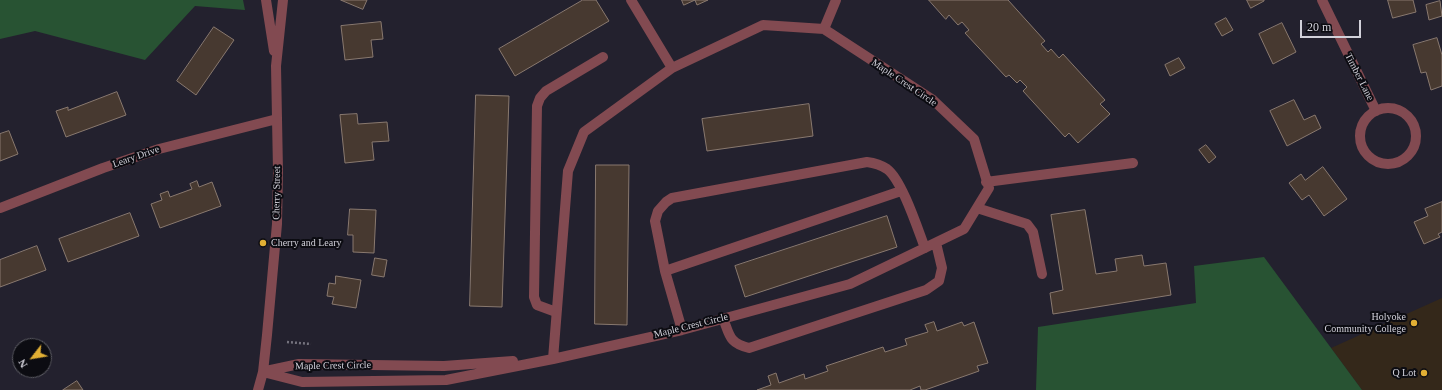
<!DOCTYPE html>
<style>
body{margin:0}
#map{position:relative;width:1442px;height:390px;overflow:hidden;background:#23212e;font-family:"Times New Roman",serif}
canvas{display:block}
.north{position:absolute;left:12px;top:338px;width:40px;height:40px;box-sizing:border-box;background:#0c0c12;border:1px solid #5b5b62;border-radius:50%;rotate:239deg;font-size:11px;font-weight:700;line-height:16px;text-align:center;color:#d2d1da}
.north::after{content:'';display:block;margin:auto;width:14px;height:18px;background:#e1af34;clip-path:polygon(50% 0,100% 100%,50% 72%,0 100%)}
.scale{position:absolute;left:1300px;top:20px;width:61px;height:18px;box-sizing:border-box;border:2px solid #d2d1da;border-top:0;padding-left:5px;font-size:12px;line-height:14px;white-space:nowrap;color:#d2d1da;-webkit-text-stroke:3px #0c0c12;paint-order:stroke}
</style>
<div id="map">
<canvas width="1442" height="390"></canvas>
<div class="north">N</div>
<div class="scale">20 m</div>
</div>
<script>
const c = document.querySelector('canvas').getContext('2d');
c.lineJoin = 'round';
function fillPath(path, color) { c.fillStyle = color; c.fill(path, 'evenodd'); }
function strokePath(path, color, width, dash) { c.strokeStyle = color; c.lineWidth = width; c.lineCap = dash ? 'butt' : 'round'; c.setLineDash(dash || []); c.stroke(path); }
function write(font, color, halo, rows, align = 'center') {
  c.font = font + ' "Times New Roman",serif'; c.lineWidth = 4; c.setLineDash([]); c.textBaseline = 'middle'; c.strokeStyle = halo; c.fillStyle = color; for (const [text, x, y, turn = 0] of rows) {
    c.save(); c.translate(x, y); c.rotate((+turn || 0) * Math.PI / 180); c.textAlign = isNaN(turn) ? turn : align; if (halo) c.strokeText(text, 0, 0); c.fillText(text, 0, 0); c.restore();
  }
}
fillPath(new Path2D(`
 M 1442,298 L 1442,390 L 1362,390 L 1331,348 Z`), '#34281a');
fillPath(new Path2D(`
 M 0,0 L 243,0 L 245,10 L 195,6 L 145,60 L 35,31 L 0,39 Z
 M 1264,257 L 1362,390 L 1036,390 L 1038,327 L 1196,303 L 1194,266 Z`), '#285333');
const building = new Path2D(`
 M 341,0 L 367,0 L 363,9 Z
 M 583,0 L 596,0 L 609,21 L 515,76 L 499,49 Z
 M 682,0 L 708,0 L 697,5 L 695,0 L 684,5 Z
 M 929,0 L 1008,0 L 1045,41 L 1041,44 L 1048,52 L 1051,49 L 1059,58 L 1063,54 L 1105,100 L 1100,104 L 1110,114 L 1078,143 L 1069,133 L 1065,137 L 1023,91 L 1027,87 L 1020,80 L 1017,83 L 1009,75 L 1006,77 L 965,33 L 969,30 L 962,22 L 958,25 L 949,15 L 946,19 Z
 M 1247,0 L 1264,0 L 1264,1 L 1251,8 Z
 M 1388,0 L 1413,0 L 1416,12 L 1393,18 Z
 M 1440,1 L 1442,16 L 1429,20 L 1426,5 Z
 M 1226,18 L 1233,30 L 1222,36 L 1215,24 Z
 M 381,22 L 383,39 L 371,40 L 373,57 L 345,60 L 341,26 Z
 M 1282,23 L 1296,52 L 1273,64 L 1259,34 Z
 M 214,27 L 234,40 L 196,95 L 177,81 Z
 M 1437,38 L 1442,55 L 1442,86 L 1431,90 L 1426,72 L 1421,73 L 1413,45 Z
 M 1179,58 L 1185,68 L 1170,76 L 1165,65 Z
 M 117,92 L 126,115 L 66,137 L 56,111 L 68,107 L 68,110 Z
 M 476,95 L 509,96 L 502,307 L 470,306 Z
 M 1294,100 L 1304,120 L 1315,115 L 1321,128 L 1287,146 L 1270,111 Z
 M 809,104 L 813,136 L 707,151 L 702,119 Z
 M 357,114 L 358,124 L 387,122 L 389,141 L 372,142 L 374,160 L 345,163 L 340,115 Z
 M 9,131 L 18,154 L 0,161 L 0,134 Z
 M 1206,145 L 1216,157 L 1209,163 L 1199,150 Z
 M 596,165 L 629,165 L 627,325 L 595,324 Z
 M 1323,167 L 1347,199 L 1324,216 L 1309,195 L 1302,200 L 1289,183 L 1301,174 L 1305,180 Z
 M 197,181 L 199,187 L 212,182 L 221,206 L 160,228 L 151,204 L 162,200 L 160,194 L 168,191 L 170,197 L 192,189 L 190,184 Z
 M 1442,202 L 1442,232 L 1438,234 L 1440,237 L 1424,244 L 1414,222 L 1428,216 L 1425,209 Z
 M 350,209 L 376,210 L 374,253 L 353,252 L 353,235 L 348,235 Z
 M 1085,210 L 1096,274 L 1117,271 L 1115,259 L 1142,255 L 1144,266 L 1166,263 L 1171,295 L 1053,314 L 1050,293 L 1063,290 L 1051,215 Z
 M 130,213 L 139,236 L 68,262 L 59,239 Z
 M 887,216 L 897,247 L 745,297 L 735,266 Z
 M 37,246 L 46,270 L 0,287 L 0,260 Z
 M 375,258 L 387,260 L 384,277 L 372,275 Z
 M 336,276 L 361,280 L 356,308 L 332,304 L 334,297 L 327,296 L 329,283 L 335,284 Z
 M 934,322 L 937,331 L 962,322 L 964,326 L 974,322 L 988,363 L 977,366 L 979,371 L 925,390 L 921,390 L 920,386 L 910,390 L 757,390 L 771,385 L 768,376 L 776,373 L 779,383 L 804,374 L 805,379 L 828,371 L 826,366 L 883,347 L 885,352 L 907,345 L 905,339 L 928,332 L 925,325 Z
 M 77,381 L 83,390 L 63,390 Z`);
fillPath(building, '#473930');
strokePath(building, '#89796f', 1);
strokePath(new Path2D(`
 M 287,342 L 311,344`), '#75737e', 2.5, [2, 2]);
strokePath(new Path2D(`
 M 266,0 L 274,51
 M 631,0 L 672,68
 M 1322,0 L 1376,111
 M 824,29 L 836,0
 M1360 136a28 28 0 1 1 56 0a28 28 0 1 1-56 0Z
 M 986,182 L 1133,163
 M 0,208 L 103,168 L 159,149 L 277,119
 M 977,208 L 1027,224 L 1033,232 L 1042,274
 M 665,271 L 901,191
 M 556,312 L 537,305 L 534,297 L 537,106 L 540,98 L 546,91 L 603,57
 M 723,318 C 730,336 729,343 749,348 L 926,290 L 939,281 L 942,268 L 936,243
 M 682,330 L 665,271 L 655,221 L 658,211 L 666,202 L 672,198 L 867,162 C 875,163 881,165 887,169 C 902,180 918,230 925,248
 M 266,371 L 299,364 L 444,366 L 513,361
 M 263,372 L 302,382 L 446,380 L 553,359 L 682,330 L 850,284 L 964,229 L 989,188 L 974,139 L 933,100 L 824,29 L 763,25 L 672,68 L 584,132 L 568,171 L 553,359
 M 258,390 L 263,372 L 267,335 L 277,224 L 278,171 L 276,66 L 283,0`), '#824a51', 10);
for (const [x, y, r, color] of [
 [263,243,4,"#e1af34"],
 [1414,323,4,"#e1af34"],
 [1424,373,4,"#e1af34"]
]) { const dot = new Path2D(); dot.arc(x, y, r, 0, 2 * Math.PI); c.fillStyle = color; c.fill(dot); strokePath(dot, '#0c0c12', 1.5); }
write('10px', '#d2d1da', '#0c0c12', [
 ["Timber Lane",1359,77,63],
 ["Maple Crest Circle",904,83,34],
 ["Leary Drive",136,157,-19],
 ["Cherry Street",277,193,-89],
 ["Maple Crest Circle",691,326,-14],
 ["Maple Crest Circle",333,366,-1]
]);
write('10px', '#d2d1da', '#0c0c12', [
 ["Cherry and Leary",271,243,"left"],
 ["Holyoke",1406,317],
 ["Community College",1406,329],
 ["Q Lot",1416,373]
], 'right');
</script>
